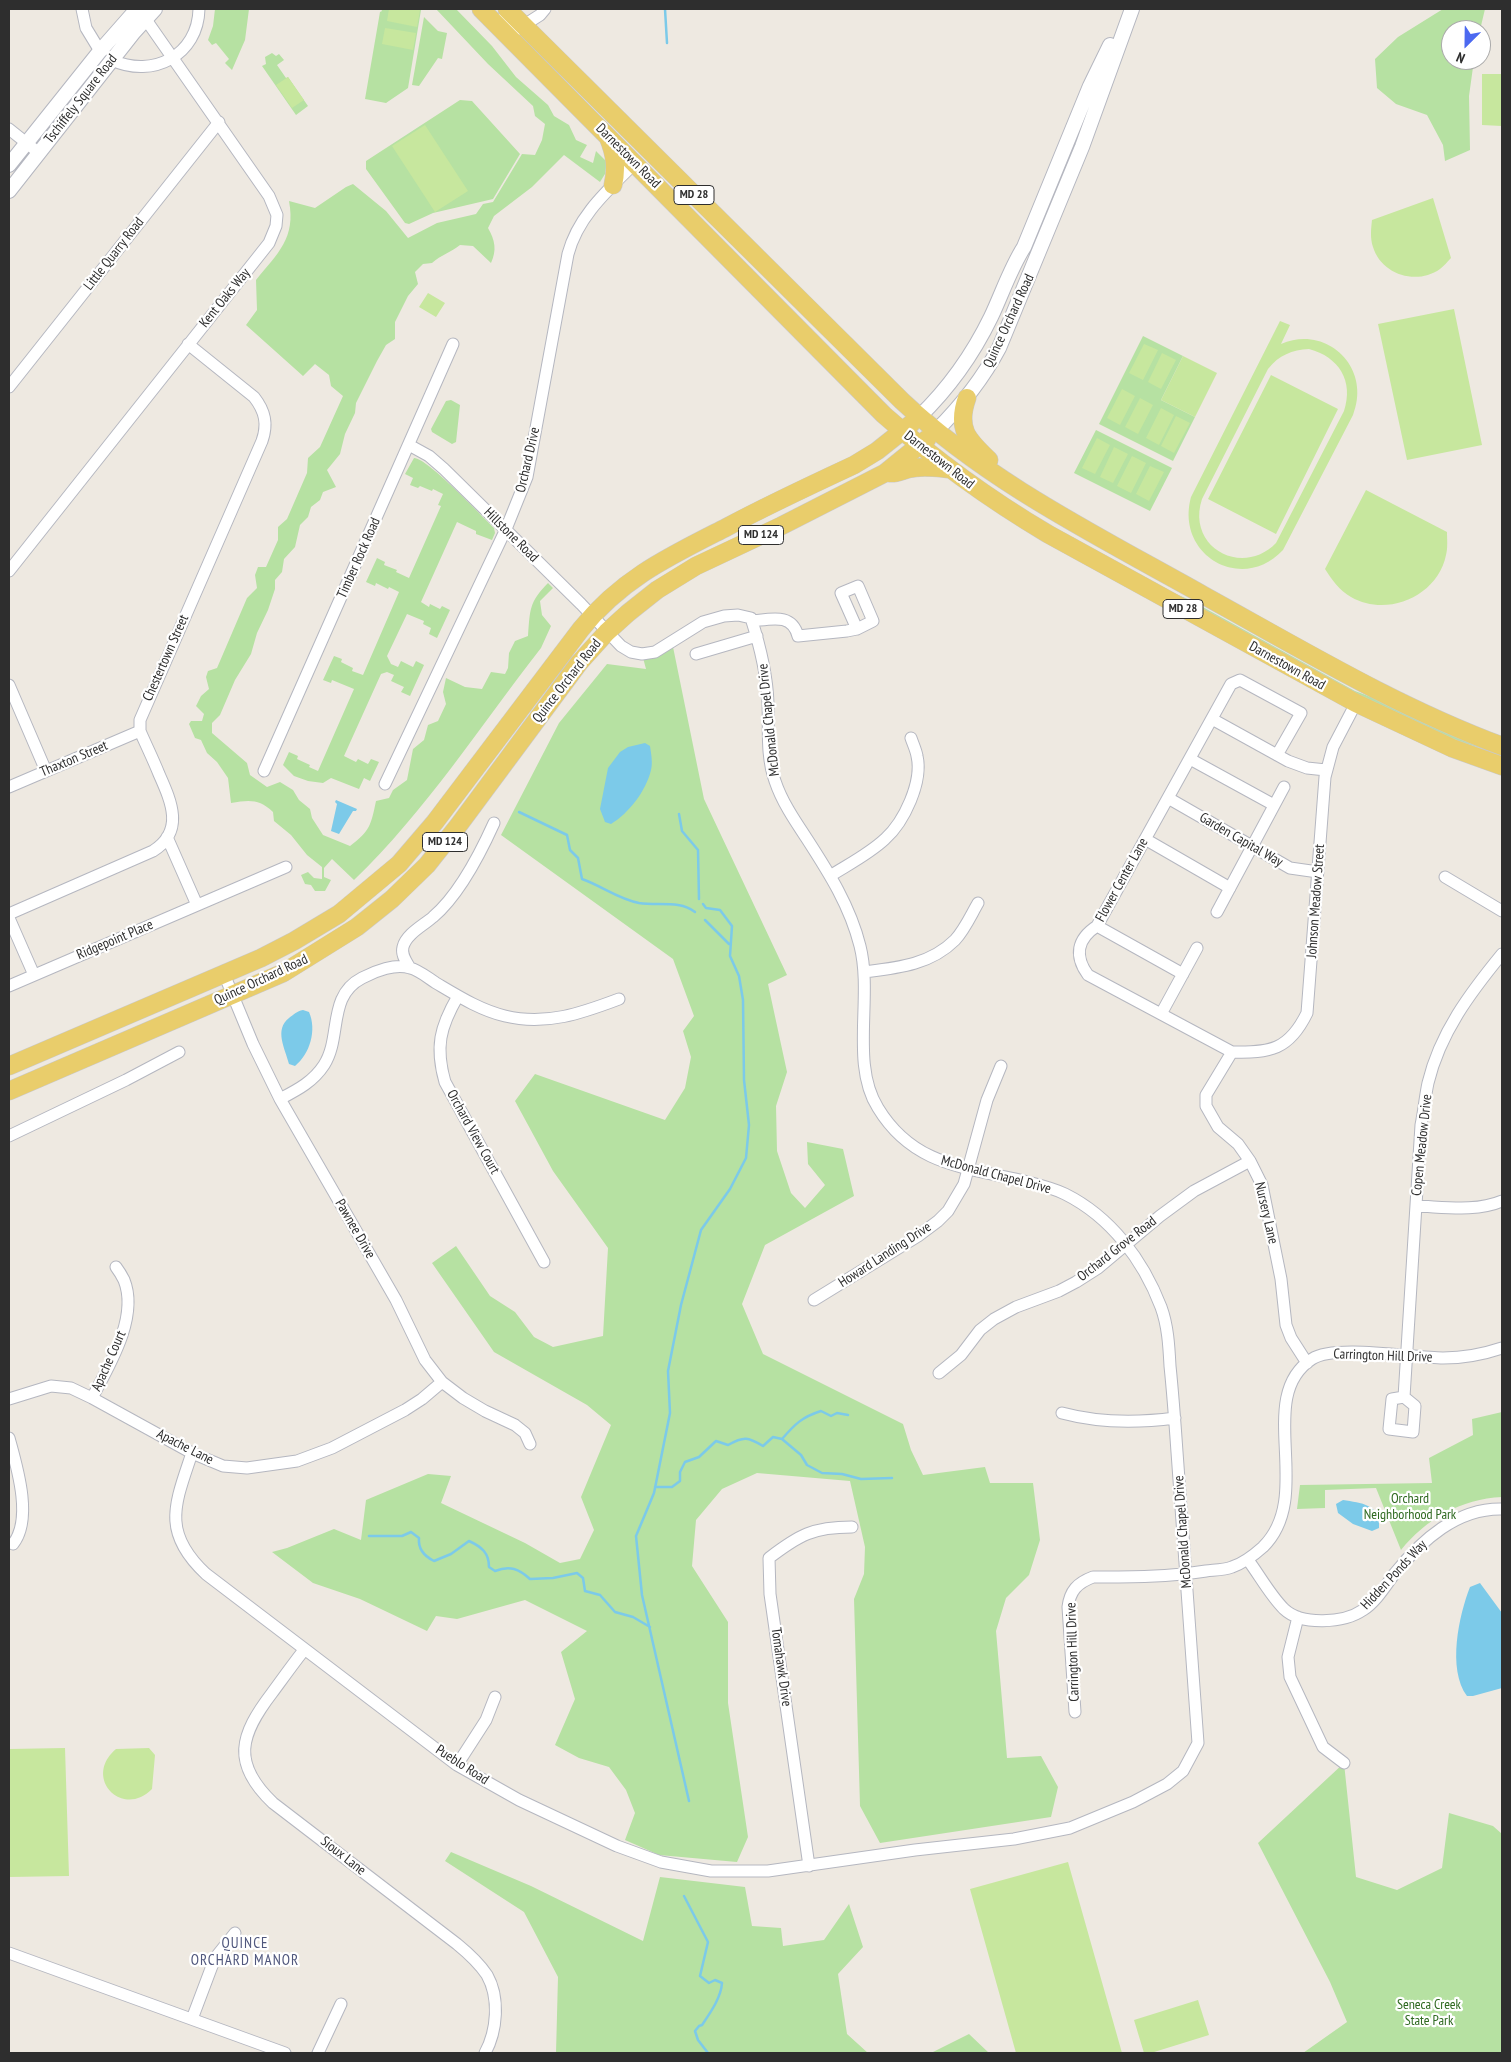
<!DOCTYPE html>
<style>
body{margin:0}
#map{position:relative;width:1511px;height:2062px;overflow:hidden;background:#eee9e1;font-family:"PT Sans Narrow",sans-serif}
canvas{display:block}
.frame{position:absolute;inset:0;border:10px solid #2e2e2e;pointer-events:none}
.north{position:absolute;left:1441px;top:20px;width:50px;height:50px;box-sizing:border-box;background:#fff;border:1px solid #ababab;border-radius:50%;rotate:203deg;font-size:14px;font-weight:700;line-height:20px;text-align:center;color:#2e2e2e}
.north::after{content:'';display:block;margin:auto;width:18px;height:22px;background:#4c69f0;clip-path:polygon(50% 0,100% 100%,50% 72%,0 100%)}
</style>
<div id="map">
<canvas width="1511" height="2062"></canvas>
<div class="frame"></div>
<div class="north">N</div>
</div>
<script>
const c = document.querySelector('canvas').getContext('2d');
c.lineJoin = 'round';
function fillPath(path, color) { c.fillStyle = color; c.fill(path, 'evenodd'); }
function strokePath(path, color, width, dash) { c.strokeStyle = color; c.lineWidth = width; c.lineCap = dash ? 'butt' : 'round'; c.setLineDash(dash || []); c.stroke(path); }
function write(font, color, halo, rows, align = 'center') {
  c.font = font + ' "PT Sans Narrow",sans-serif'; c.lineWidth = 4.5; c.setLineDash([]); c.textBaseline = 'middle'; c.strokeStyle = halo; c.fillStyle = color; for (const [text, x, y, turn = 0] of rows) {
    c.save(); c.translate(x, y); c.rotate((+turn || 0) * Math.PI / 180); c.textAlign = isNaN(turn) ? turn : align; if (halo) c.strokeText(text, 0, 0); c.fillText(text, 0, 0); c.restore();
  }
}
fillPath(new Path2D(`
 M 215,9 L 249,9 L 245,40 L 232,70 L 225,63 L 229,59 L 216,43 L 212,45 L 208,40 L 213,26 Z
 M 381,9 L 421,10 L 408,88 L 386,103 L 365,99 L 380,12 L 382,11 Z
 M 436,9 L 456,9 L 492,46 L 516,77 L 548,105 L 554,116 L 569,125 L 576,140 L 587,145 L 580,157 L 593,163 L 596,151 L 607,162 L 605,174 L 600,182 L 564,155 L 532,187 L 494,216 L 488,228 C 495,240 497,250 491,263 L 473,246 L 460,245 C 451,252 441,255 432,263 L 423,264 L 415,272 L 418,284 L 408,296 L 395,322 L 395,339 L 386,345 L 377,361 L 356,403 L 355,413 L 345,434 L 340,454 L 327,470 L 336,487 L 323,492 L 320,500 L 311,507 L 308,517 L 300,525 L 295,547 L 284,559 L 282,572 L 275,580 L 275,589 L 268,610 L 257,633 L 251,654 L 235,680 L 220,715 L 212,723 L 212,733 L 247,763 L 250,775 L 267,787 L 280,782 L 293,790 L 299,800 L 310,809 L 312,818 L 323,835 L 350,846 C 370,831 371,825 376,801 L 389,798 L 393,790 L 407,780 L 413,749 L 424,740 L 428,725 L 438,721 L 446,704 L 443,692 L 446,678 L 465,687 L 482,689 L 491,672 L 505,674 L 508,668 L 509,653 L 515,641 L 528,636 C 530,610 529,602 548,583 L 553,588 L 540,601 L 542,615 L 551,626 L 541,648 C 480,726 426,811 354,880 L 332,859 L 324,868 L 324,877 L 331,880 L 325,891 L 315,891 L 311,885 L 305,884 L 301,875 L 308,872 L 314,878 L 322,879 L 322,867 L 307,855 L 291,835 L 274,821 L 273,812 C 259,799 250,800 231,803 L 228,778 L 217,762 L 207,753 L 201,740 L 195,738 L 189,724 L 191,721 L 202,721 L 204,714 L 196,706 L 201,696 L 209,689 L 206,677 L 208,671 L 217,668 L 247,598 L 257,588 L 255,575 L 258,567 L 266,567 L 278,540 L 278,527 L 287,519 L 307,473 L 308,458 L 320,447 L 343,396 L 331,386 L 329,375 L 315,364 L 303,376 L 246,325 L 257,310 L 256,280 C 278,253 296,238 289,201 L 315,208 L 346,187 L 353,184 L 386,211 L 408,238 L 437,223 L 476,214 L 483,204 L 493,202 L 522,154 L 535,155 L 542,140 L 545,124 L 535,116 L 533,106 L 488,64 Z
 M 1443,9 L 1485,9 L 1480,30 L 1451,30 L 1451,60 L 1474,60 L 1469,96 L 1470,150 L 1445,161 L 1443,145 L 1427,115 L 1396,104 L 1377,88 L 1375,59 L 1398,37 Z
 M 424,17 L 438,31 L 447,33 L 442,59 L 438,58 L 419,86 L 412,85 Z
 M 272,53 L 276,56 L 279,54 L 284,60 L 277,65 L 286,78 L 288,77 L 308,106 L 296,115 L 262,66 L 266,64 L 265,57 Z
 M 460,100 L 472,101 L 520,154 L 493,199 L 433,213 L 409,224 L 405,223 L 366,169 L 366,161 Z
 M 1143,336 L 1183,356 L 1161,400 L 1195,417 L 1173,461 L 1099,424 Z
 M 451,400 L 460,405 L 456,442 L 452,444 L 432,432 L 431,429 L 446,401 Z
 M 1096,430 L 1172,468 L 1150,511 L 1074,473 Z
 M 414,458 C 426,457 482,516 494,528 L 495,533 L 492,540 L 476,534 L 476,531 L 457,522 L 421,602 L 429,607 L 430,604 L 440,609 L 442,606 L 450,610 L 437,638 L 429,634 L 431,628 L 423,624 L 424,621 L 407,614 L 387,656 L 391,664 L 398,667 L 401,661 L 413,667 L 416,661 L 424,665 L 410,696 L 401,692 L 404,687 L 391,681 L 394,675 L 387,672 L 381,674 L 344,756 L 356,762 L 358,759 L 368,764 L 371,759 L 379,762 L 370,781 L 364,778 L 359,789 L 331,778 L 323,783 L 308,781 L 294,776 L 283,765 L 289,752 L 298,756 L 297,759 L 310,765 L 309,767 L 318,771 L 354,689 L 332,680 L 331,683 L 323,680 L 334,656 L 342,659 L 341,662 L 353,668 L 352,671 L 363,675 L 399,592 L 389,587 L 388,589 L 376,583 L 375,586 L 366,582 L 377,558 L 385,562 L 384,565 L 397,570 L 396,572 L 409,578 L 441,506 L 438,505 L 443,494 L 433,489 L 432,491 L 420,486 L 418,488 L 410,485 L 413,478 L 405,474 Z
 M 1171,592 L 1190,600 L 1355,691 L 1390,704 L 1484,746 L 1483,749 L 1451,739 L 1356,695 Z
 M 672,642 L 704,799 L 787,975 L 768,984 L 787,1072 L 776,1106 L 777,1151 L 791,1193 L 805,1208 L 825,1185 L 808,1164 L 807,1142 L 843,1149 L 854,1196 L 765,1245 L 742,1304 L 763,1354 L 903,1424 L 911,1450 L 923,1475 L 985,1467 L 990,1483 L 1033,1483 L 1040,1540 L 1029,1575 L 1006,1598 L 996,1631 L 1007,1758 L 1041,1756 L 1058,1787 L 1051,1817 L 880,1843 L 860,1806 L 854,1599 L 864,1574 L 865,1547 L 850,1481 L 757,1473 L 722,1489 L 696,1520 L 692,1566 L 728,1622 L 728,1703 L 748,1837 L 737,1862 L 659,1855 L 625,1840 L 635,1813 L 626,1790 L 609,1767 L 579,1758 L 555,1745 L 575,1699 L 561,1652 L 587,1631 L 525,1600 L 457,1619 L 436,1616 L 427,1631 L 360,1599 L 313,1583 L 272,1552 L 287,1548 L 334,1529 L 361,1540 L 366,1500 L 428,1474 L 451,1476 L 441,1503 L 525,1543 L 560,1563 L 580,1559 L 594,1530 L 581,1497 L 611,1425 L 587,1405 L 494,1352 L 432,1263 L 456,1246 L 490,1296 L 515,1312 L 534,1337 L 553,1347 L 603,1336 L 608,1248 L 553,1171 L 515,1101 L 535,1074 L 665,1120 L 685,1088 L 691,1057 L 683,1031 L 694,1016 L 673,959 L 501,835 L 559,723 L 607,664 L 646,669 L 642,654 Z
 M 1502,1412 L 1502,1497 C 1461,1499 1426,1519 1401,1550 L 1376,1488 L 1325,1490 L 1325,1508 L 1297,1509 L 1300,1485 L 1432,1483 L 1429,1458 L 1473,1435 L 1472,1419 Z
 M 1344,1763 L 1356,1877 L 1397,1890 L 1442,1868 L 1449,1813 L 1493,1826 L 1502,1834 L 1502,2053 L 1303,2053 L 1347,2022 L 1330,1982 L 1258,1843 Z
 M 451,1852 L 531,1886 L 643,1941 L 660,1877 L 745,1887 L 752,1926 L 781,1928 L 783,1946 L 824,1940 L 849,1904 L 863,1947 L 838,1974 L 847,2034 L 868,2053 L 556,2053 L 558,1977 L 524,1912 L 445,1861 Z
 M 969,2034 L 989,2053 L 932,2053 L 933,2052 Z`), '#b6e1a2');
fillPath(new Path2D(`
 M 389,9 L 420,10 L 417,27 L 387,21 Z
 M 385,28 L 416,33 L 413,50 L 382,44 Z
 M 1482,74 L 1502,74 L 1502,126 L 1482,125 Z
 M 288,77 L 304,100 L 292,108 L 276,85 Z
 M 425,125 L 468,191 L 435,212 L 392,146 Z
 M 1433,198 L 1451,258 C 1447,262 1444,266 1440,269 C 1416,286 1381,274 1373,247 C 1370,238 1371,229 1372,220 Z
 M 428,293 L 445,303 L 436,317 L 419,307 Z
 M 1454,309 L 1482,445 L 1407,460 L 1378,324 Z
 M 1280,321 L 1290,325 L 1281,344 C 1327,324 1372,368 1353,415 L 1283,550 C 1242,594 1175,555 1191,497 ZM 1309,349 C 1339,357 1354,381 1344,411 L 1276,543 C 1242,578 1186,547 1202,499 L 1268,369 C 1279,355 1292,350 1309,349 Z
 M 1144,344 L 1158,350 L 1143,380 L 1129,373 Z
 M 1162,353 L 1176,360 L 1161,389 L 1148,382 Z
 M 1183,356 L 1217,373 L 1195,417 L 1161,400 Z
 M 1271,375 L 1338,409 L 1276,534 L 1208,499 Z
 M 1122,389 L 1135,396 L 1120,425 L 1107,418 Z
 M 1140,398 L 1153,405 L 1138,434 L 1125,427 Z
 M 1161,408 L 1174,415 L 1159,445 L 1146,438 Z
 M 1176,416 L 1190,423 L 1174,453 L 1161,446 Z
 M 1097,438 L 1110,445 L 1095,474 L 1082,468 Z
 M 1114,447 L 1128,454 L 1113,483 L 1100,477 Z
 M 1132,456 L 1146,463 L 1131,493 L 1117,486 Z
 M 1150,466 L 1164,472 L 1149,501 L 1136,494 Z
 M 1366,490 L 1447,532 C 1447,539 1448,548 1446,555 C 1438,596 1387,618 1351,597 C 1339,590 1332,580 1325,569 Z
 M 65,1748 L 69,1876 L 9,1877 L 9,1749 Z
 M 149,1748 L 155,1755 L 152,1789 C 123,1819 82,1778 116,1749 Z
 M 1068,1862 L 1122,2053 L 1016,2053 L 970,1889 Z
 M 1198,2000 L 1209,2035 L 1151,2053 L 1144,2053 L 1134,2020 Z`), '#c7e79e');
fillPath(new Path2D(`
 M 645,743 L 650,746 C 651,753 653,763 651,770 C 646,791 629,813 611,824 L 605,822 L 600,809 L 608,768 L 620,752 L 628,747 Z
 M 336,800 L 357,809 L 356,811 L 353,811 L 339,834 L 331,831 L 337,804 L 335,802 Z
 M 303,1010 L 309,1012 C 317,1030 310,1054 295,1066 L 289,1064 C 285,1048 274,1030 289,1018 C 293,1015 297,1011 303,1010 Z
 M 1343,1500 C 1361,1503 1381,1504 1379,1528 L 1372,1531 L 1353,1524 L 1338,1513 L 1336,1504 Z
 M 1480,1583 L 1502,1613 L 1502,1688 L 1473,1696 L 1467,1696 C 1447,1669 1459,1615 1470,1587 Z`), '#7ccae9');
strokePath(new Path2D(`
 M 665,9 L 667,43
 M 519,812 L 567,835 L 570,850 L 578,858 L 582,879 C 602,886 618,899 639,903 C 658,906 680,900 695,912
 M 679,814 L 682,831 L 698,850 L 699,899
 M 705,920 L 729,944
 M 782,1439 L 801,1455 L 807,1465 L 822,1473 L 842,1474 L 861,1479 L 892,1478
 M 655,1487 L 672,1487 L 680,1481 L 680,1472 L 685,1462 L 699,1457 L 716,1441 L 728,1445 C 744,1436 748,1437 763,1446 L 773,1437 L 782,1439 C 795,1424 802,1417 821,1411 L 831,1416 L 837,1413 L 848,1415
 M 369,1536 L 402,1536 L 411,1532 L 419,1538 C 418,1548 424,1556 434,1561 L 451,1554 L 469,1541 C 482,1547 489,1553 489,1567 L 495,1571 C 510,1565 519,1569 530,1579 L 553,1578 L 577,1573 L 583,1578 L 585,1591 L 600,1595 L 615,1612 L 633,1617 L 650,1627
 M 689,1801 L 642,1595 L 636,1536 L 654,1493 L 670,1413 L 668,1371 L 681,1305 L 701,1230 L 730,1189 L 746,1158 L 749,1125 L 744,1080 L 743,1000 L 739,976 L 730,956 L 732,926 L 720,910 L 706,908 L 703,904
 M 684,1896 L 708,1942 L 700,1976 L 709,1983 L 715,1980 L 722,1983 C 721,1998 710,2013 702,2025 L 699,2026 L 695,2031 L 698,2040 L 708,2053`), '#7ccae9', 2.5);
const minor = new Path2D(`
 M 82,9 L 86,28 L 100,51
 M 499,20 L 511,27 L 518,29 L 540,15 L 545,9
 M 112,60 C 153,79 198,55 199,9
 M 9,129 L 39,153
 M 9,387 L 219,122
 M 9,571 L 269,243 L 276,226 L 277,215 L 269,196 L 142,14
 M 752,621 C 772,619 792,613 798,636 L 847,631 L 857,629 L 873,621 L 858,586 L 841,593 L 857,629
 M 696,654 L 757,636
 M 9,685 L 46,771
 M 1212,719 L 1288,761 L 1307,768 L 1326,770
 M 1277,755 L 1301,713 L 1240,680 L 1231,684 L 1097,926 C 1077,939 1074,956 1088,975 L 1232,1052 C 1270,1053 1289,1050 1307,1013 L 1325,777 L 1333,747 L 1356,703
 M 1190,759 L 1274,805
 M 264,771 L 453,344
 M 385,784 L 506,529 L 527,477 L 568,254 C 578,216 608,190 635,163
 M 9,787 L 140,731
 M 1168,798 L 1290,868 L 1318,872
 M 167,837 L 197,905
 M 1145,839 L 1230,888
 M 830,876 C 849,864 869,854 885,839 C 904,822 923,782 917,756 C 916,750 913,744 911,738
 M 1445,877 L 1502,911
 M 1217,912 L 1284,787
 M 9,914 L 153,851 C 185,831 171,801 159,774 C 153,759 146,745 140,731 L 140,720 L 262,441 C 268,424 265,411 254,397 L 188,344
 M 9,918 L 34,975
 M 1097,926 L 1183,974
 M 410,968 C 406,961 401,955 403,947 C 406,934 424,925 433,917 C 459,895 480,854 494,823
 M 864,972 C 897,968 930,965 955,940 C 965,929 971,915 978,903
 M 224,974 L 253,1044 L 280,1099 L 396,1300 L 425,1360 L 442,1382 L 463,1398 L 485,1411 L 515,1425 L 525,1433 L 530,1444
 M 9,986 L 286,867
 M 458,996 C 440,1027 435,1047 445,1082 L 544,1262
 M 1161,1014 L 1197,948
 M 1232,1052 L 1206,1095 L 1206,1106 L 1218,1127 L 1238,1144 L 1250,1161 L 1262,1185 L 1281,1279 L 1286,1325 L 1291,1338 L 1307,1363
 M 280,1099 C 297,1090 313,1082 324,1065 C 342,1037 327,996 362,978 C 375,971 396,963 410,968 C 419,970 428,978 436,983 C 458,996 480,1010 505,1016 C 546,1026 582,1013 619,999
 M 9,1136 L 126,1080 L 179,1052
 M 1416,1206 C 1445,1207 1476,1212 1502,1201
 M 814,1300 L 918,1236 L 938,1221 L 948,1211 L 964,1184 L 987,1100 L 1001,1066
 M 939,1373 L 961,1355 L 980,1330 L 994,1319 L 1016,1307 L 1059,1291 L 1076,1282 L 1098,1268 L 1160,1216 L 1194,1191 L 1250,1161
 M 1404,1397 L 1415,1406 L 1413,1432 L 1389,1429 L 1392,1399 L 1404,1397 L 1421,1125 C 1424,1111 1425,1097 1428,1083 C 1440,1033 1470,993 1502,954
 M 92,1398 C 109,1366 139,1317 124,1280 C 122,1276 119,1271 116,1267
 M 9,1399 L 51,1386 L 71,1388 L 92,1398 L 192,1453 L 223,1466 L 247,1468 L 297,1461 L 332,1448 L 405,1410 L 422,1399 L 442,1382
 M 1062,1413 C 1099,1423 1137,1423 1175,1418
 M 9,1438 C 17,1467 33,1519 13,1544
 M 192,1453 C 175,1504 161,1532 206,1574 L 457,1765 L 519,1800 L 617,1846 L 661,1862 L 711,1871 L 768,1871 L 915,1850 L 1014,1839 L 1070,1828 L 1133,1802 L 1167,1784 L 1183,1771 L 1198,1743 C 1191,1646 1184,1549 1177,1452 C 1175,1423 1173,1395 1170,1366 C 1169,1347 1168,1326 1161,1307 C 1143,1260 1111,1217 1065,1194 C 1051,1187 1035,1184 1020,1180 C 962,1167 912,1164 878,1108 C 850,1064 873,997 860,946 C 850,906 829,873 807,839 C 795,821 782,802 775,781 C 766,756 769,729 768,703 C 767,673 760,646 751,618 L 738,615 L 724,616 L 703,622 L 655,652 L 642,654 L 631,652 L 621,646 L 581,604 L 444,469 L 429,456 L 409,445
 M 1248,1560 C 1260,1576 1270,1595 1284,1609 C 1302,1626 1344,1623 1363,1610 C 1376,1602 1386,1585 1395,1573 C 1422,1540 1457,1508 1502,1509
 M 1298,1617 L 1288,1657 L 1290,1677 L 1323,1747 L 1344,1763
 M 304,1650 C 293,1664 283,1678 272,1693 C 240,1735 231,1763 273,1803 L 457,1944 C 468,1953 479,1963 487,1975 C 500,1998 497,2031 485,2053
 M 1075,1712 L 1068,1607 C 1070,1591 1077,1583 1093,1577 C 1130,1577 1169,1577 1206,1571 C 1214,1570 1224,1570 1232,1567 C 1244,1563 1253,1556 1263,1547 C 1316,1495 1253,1397 1312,1359 C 1335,1344 1413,1358 1443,1358 C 1462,1358 1484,1354 1502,1348
 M 457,1765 L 486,1720 L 495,1697
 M 809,1866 L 770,1594 L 769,1558 C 799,1535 813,1527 852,1527
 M 9,1953 L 285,2053
 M 192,2019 L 215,1958 L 235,1933
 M 318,2053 L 341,2004`);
const tertiary = new Path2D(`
 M 9,165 L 100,51 L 137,9
 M 9,191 L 134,32 L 155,9
 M 919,417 C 949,388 973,354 991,317 C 1002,294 1010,269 1024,247 L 1090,86 L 1110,45
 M 936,431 C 961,406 982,380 999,348 L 1082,147 L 1132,9`);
const primary = new Path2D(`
 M 481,9 L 884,415 C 935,460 989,499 1048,534 L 1356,703 L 1452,748 L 1502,766
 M 507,9 L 902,401 C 990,483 1098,536 1203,595 C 1301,649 1397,707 1502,746
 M 608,137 C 615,154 617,168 613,185
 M 967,398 C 956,429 968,440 989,460
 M 890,473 C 898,474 906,468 915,468 C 926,466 938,468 949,469
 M 9,1066 L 261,958 L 294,941 L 339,914 L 399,864 L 435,822 L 581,629 C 622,578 670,556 727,527 C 768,505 811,485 854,465 L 877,451 L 911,424
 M 9,1091 L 283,973 L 357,927 L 392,899 L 427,865 L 458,826 L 579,663 L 607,632 L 628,613 L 657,590 L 696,566 L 781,526 L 885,473 L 927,439`);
strokePath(minor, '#b5b7c0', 13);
strokePath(tertiary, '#b5b7c0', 16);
strokePath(primary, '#c9c9c9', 19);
strokePath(minor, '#fff', 11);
strokePath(tertiary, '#fff', 14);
strokePath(primary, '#e9cd6b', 18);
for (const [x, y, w] of [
 [694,195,40],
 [761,535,45],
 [1183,609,40],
 [445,842,45]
]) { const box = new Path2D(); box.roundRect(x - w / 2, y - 9.5, w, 19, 4); c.fillStyle = '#fff'; c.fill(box); strokePath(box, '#2e2e2e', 1); }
write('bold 12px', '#2e2e2e', null, [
 ["MD 28",694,195],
 ["MD 124",761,535],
 ["MD 28",1183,609],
 ["MD 124",445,842]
]);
write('14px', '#2e2e2e', '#fff', [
 ["Tschiffely Square Road",81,99,-52],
 ["Darnestown Road",628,156,45],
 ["Little Quarry Road",114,254,-52],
 ["Kent Oaks Way",225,298,-51],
 ["Quince Orchard Road",1009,321,-65],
 ["Orchard Drive",528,460,-77],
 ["Darnestown Road",939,460,38],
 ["Hillstone Road",511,535,45],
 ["Timber Rock Road",359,558,-66],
 ["Chestertown Street",166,658,-66],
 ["Darnestown Road",1287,666,29],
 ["Quince Orchard Road",567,681,-52],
 ["McDonald Chapel Drive",769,720,-96],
 ["Thaxton Street",74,759,-23],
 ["Garden Capital Way",1241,840,30],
 ["Flower Center Lane",1122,880,-61],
 ["Johnson Meadow Street",1316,901,-86],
 ["Ridgepoint Place",115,940,-23],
 ["Quince Orchard Road",261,980,-25],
 ["Orchard View Court",473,1132,61],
 ["Copen Meadow Drive",1422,1145,-84],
 ["McDonald Chapel Drive",996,1175,15],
 ["Nursery Lane",1266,1213,77],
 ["Pawnee Drive",355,1229,60],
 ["Orchard Grove Road",1117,1249,-38],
 ["Howard Landing Drive",885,1255,-33],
 ["Carrington Hill Drive",1383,1356,2],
 ["Apache Court",109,1361,-66],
 ["Apache Lane",185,1447,27],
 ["McDonald Chapel Drive",1183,1532,-94],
 ["Hidden Ponds Way",1394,1575,-47],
 ["Carrington Hill Drive",1073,1652,-92],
 ["Tomahawk Drive",781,1667,82],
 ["Pueblo Road",462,1765,33],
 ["Sioux Lane",343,1856,38]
]);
write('14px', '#2e6920', '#fff', [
 ["Orchard",1410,1499],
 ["Neighborhood Park",1410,1515],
 ["Seneca Creek",1429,2005],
 ["State Park",1429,2021]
]);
c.letterSpacing = '1px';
write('15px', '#50577d', '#fff', [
 ["QUINCE",245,1944],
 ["ORCHARD MANOR",245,1961]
]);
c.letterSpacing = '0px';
</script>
